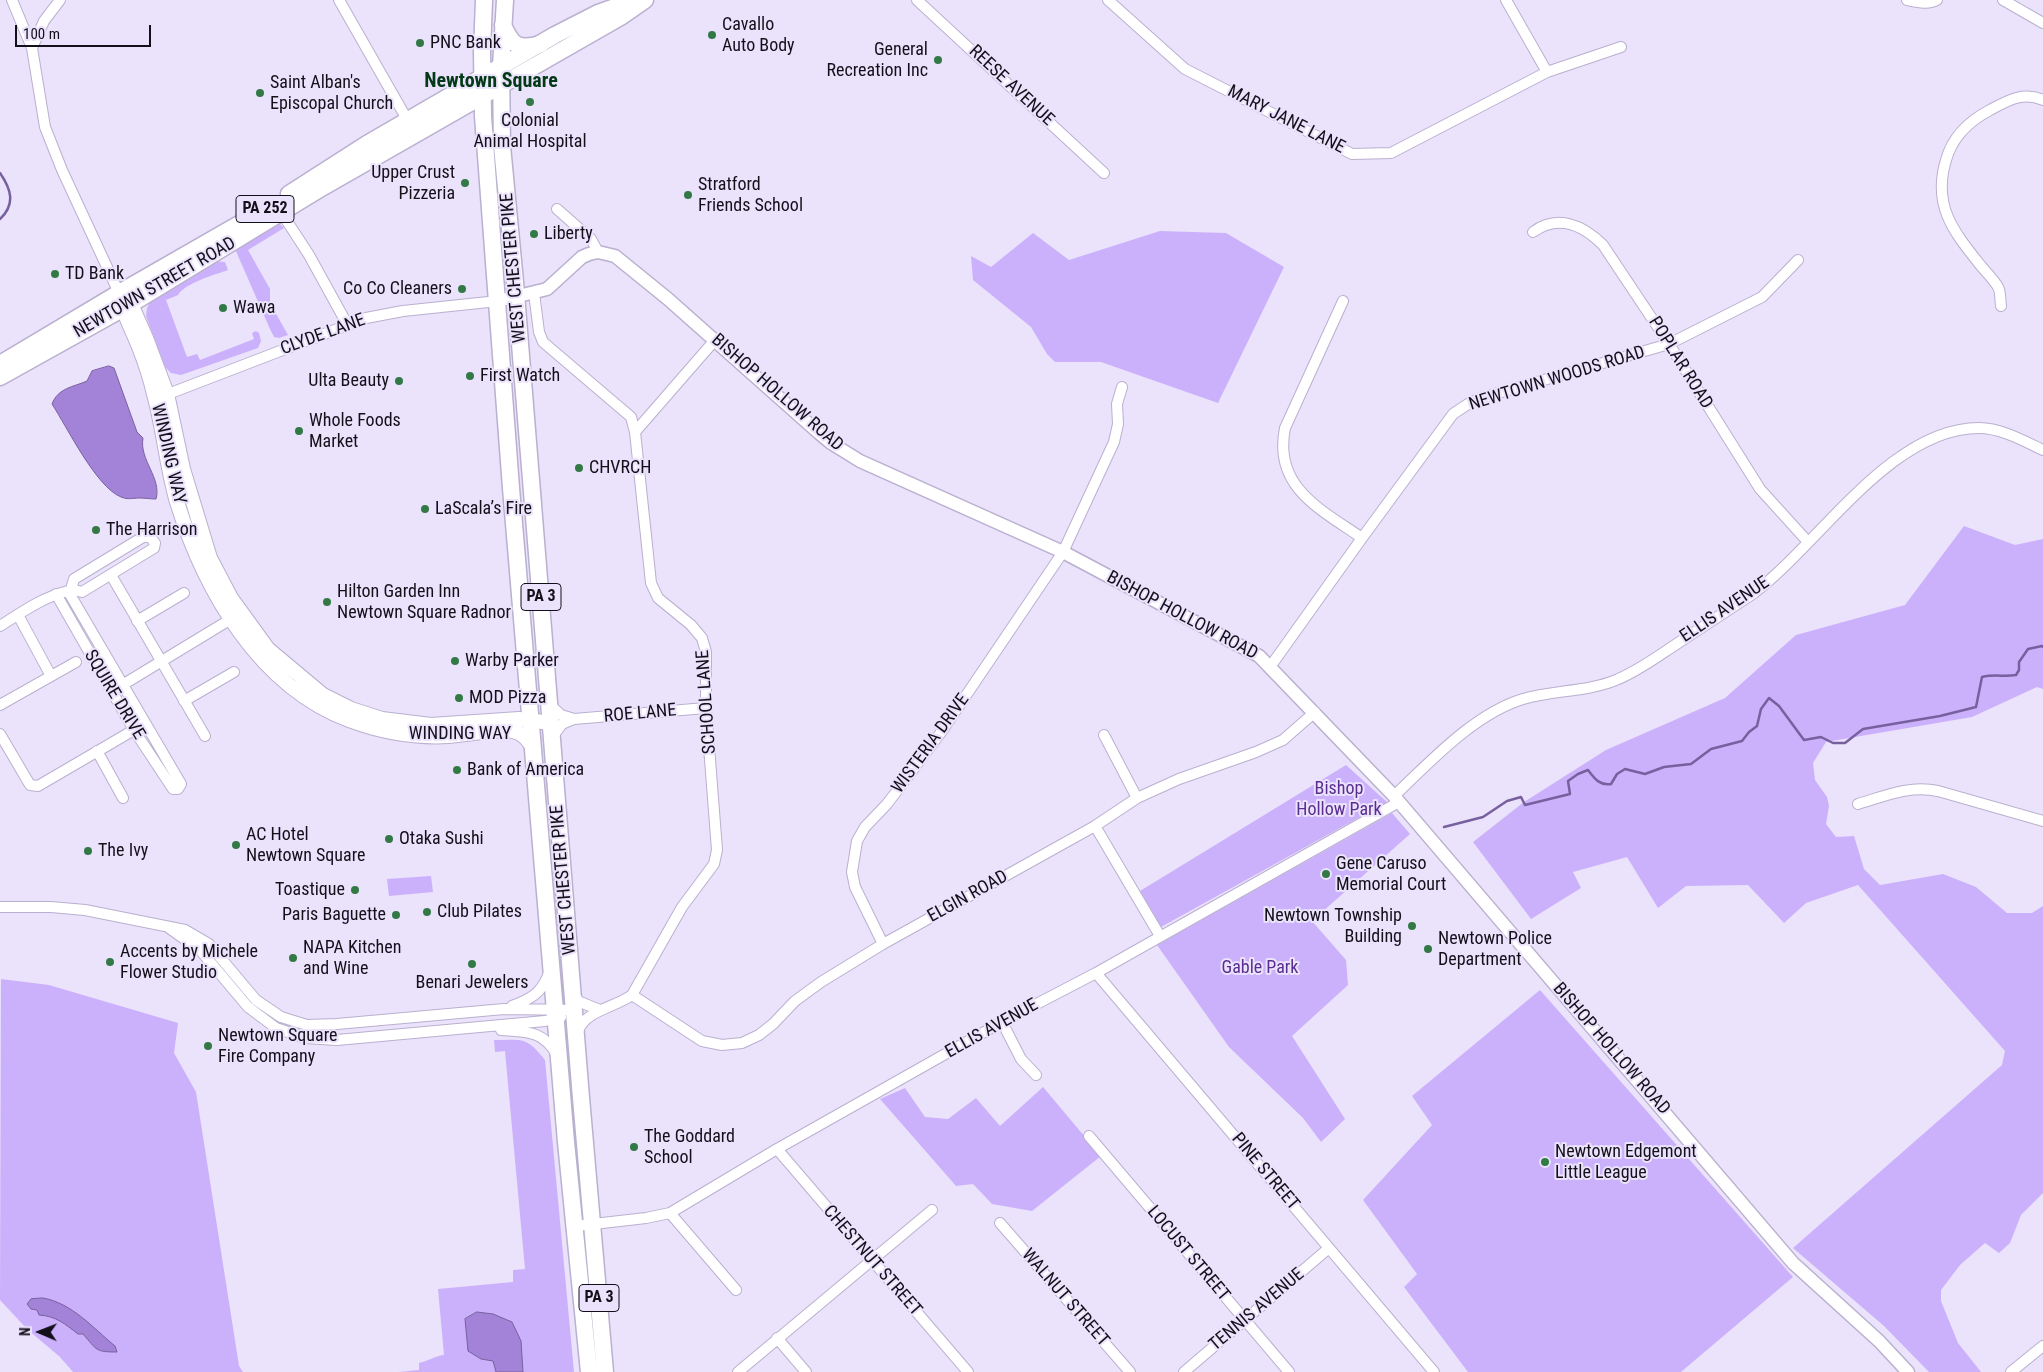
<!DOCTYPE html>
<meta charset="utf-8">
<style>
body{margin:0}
#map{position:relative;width:2043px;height:1372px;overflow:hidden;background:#ebe2fc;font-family:"Roboto Condensed",sans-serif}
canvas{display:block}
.north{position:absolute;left:15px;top:1307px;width:50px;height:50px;-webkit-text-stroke:4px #ebe2fc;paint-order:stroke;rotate:271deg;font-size:14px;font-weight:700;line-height:20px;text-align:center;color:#13101a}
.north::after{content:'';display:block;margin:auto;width:18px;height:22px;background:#13101a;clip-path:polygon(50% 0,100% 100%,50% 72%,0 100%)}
.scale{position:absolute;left:15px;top:25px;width:136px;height:22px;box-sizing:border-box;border:2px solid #13101a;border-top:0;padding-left:6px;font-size:15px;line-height:18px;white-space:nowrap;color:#13101a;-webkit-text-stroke:4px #ebe2fc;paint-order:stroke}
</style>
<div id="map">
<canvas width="2043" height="1372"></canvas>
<div class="north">N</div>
<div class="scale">100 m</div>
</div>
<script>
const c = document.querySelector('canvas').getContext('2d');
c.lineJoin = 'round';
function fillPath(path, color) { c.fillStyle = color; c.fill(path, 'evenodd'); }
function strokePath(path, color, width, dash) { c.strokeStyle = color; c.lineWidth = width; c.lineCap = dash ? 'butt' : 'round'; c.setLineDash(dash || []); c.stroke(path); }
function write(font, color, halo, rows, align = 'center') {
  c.font = font + ' "Roboto Condensed",sans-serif'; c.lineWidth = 4; c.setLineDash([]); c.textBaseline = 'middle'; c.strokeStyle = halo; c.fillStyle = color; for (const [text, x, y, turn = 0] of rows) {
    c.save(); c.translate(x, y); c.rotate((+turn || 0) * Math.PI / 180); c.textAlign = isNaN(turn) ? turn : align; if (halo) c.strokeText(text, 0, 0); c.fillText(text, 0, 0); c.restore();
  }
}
fillPath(new Path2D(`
 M 278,222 L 284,228 L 248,250 L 270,289 L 270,303 L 288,335 L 279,338 L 274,337 L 270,329 L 235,249 Z
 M 1160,231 L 1226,233 L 1284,267 L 1218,403 L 1101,362 L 1055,362 L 1047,354 L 1031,327 L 973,280 L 971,256 L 991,267 L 1033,233 L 1069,260 Z
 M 212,261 L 225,262 L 228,270 C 214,275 185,283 178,295 L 166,300 L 187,357 L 197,354 L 200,360 L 254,339 L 252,333 L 256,331 L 259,333 L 261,341 L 258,348 L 181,375 L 171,373 L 165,367 L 146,316 L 147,308 L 152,298 Z
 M 1964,526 L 2015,545 L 2043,539 L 2043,689 L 2037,687 L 1972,717 L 1826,742 L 1813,763 L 1815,780 L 1827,797 L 1829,806 L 1826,824 L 1836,837 L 1854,836 L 1864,869 L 1880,885 L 1943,874 L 1976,887 L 2007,913 L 2032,913 L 2043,906 L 2043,1193 L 2021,1215 L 2010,1243 L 1999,1253 L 1985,1243 L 1960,1265 L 1941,1290 L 1941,1301 L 1958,1343 L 1981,1372 L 1929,1372 L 1884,1326 L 1793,1248 L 2002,1065 L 2005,1051 L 1858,885 L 1806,903 L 1784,923 L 1748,885 L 1686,886 L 1658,908 L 1627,857 L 1573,872 L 1581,888 L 1531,919 L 1473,842 L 1524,802 L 1606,750 L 1725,698 L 1796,635 L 1905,605 Z
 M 1346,765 L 1387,802 L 1161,927 L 1140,891 Z
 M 1392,813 L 1410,834 L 1312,921 L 1346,960 L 1348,985 L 1292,1036 L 1345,1119 L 1321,1142 L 1303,1118 L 1229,1047 L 1157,945 Z
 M 431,876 L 433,892 L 389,896 L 387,879 Z
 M 1,979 L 49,985 L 178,1023 L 174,1053 L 196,1092 L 239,1366 L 243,1372 L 73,1372 L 60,1357 L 27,1329 L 0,1300 Z
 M 1540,990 L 1793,1277 L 1681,1372 L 1468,1372 L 1404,1287 L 1417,1274 L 1363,1200 L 1432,1125 L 1412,1096 Z
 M 494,1040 C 523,1040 526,1036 545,1060 L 574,1372 L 399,1372 L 419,1370 L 419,1363 C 429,1361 434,1356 444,1355 L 438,1289 L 513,1282 L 513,1270 L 525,1269 L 505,1051 L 495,1052 Z
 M 1043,1087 L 1101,1156 L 1032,1211 L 992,1204 L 973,1184 L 956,1186 L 880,1099 L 905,1088 L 925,1117 L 948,1119 L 976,1098 L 1000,1126 Z`), '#cbb1fb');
const water = new Path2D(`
 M 109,366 L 114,368 L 137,432 L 143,438 C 139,460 162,478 156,499 C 150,499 145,498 140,498 C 133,498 128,500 121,497 C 96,487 67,427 52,404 C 58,388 73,387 87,381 L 92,371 Z
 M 43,1298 C 72,1303 93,1328 115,1346 L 117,1352 C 95,1352 97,1350 83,1334 L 78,1334 C 65,1324 56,1316 39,1315 L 37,1310 L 31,1309 L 27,1304 L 31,1299 Z
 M 477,1312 L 493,1314 L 512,1322 L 521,1341 L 523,1372 L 496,1372 L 493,1361 L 481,1359 L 468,1351 L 465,1319 Z`);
fillPath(water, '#a383d8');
strokePath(water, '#78609f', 1);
strokePath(new Path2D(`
 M 0,173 C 11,189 16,204 0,219
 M 1444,827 L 1483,817 L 1507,801 L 1521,797 L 1525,805 L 1570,794 L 1568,781 L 1578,774 L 1588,770 C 1595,779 1600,786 1611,784 L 1617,774 L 1625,769 L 1645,774 L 1664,767 L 1691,764 L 1711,749 L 1742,741 L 1749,732 L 1757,726 L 1761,709 L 1769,698 L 1779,706 L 1804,740 L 1821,737 L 1833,743 L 1845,743 L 1863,729 L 1940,716 L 1976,707 L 1982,677 C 1995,674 2004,677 2016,675 L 2019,670 L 2019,662 L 2028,649 L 2042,646 L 2043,647`), '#78609f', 2.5);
const minor = new Path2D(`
 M 12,0 L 32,48 L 45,127 L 62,170 L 119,293
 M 339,0 L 408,121
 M 917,0 L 1104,173
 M 1108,0 L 1185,69 L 1352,154 L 1391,153 L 1547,72 L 1621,47
 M 1506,0 L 1547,72
 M 1907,0 C 1917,2 1928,5 1937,0
 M 2003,0 L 2043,23
 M 32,48 L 44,21 L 60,0
 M 557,209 L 591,239 L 598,252
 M 281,212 L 309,255 L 347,324
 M 1533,232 C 1558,214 1583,225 1603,245 L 1669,344 L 1760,489 L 1808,542
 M 534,293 L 539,332 L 543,342 L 631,417 L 635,432
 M 1343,301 L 1285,428 C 1273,487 1320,509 1362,538
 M 2001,306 C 2000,300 2001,292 1998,287 C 1994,280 1987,273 1981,266 C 1954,232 1932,206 1946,160 C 1952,138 1969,121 1990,110 C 2007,101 2023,91 2043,100
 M 163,396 L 366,318 L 403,311 L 498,301
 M 143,537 L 150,537 L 155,543 L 154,548 L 82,592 L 71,589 L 74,579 Z
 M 111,575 L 205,736
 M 18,615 L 51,676
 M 137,621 L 184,593
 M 0,626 C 22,612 43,597 68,591 L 181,784 L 178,789 L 173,789 L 134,730 L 56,594
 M 1270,667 L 1362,538 L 1453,414 L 1468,404 L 1481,398 L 1669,344 L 1762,297 L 1798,260
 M 119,687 L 231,619
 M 184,701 L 234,672
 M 549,704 L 561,715 L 574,719
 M 0,705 L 76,662
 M 0,734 L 30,785 L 38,786 L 139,727
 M 1104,735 L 1137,798
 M 553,736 L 562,724 L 574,719 L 706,708
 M 97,751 L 123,798
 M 1394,796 C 1431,761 1474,714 1523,699 C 1553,690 1587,692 1616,680 C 1636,672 1654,659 1672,647 C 1699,629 1727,611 1754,593 C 1820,543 1891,428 1979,428 C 2001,428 2024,441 2043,450
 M 1858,804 C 1885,796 1909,785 1938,791 L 2043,821
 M 1095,826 L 1160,936
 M 0,907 L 51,907 L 85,910 L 185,930 L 209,944 L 256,1000 L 281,1017 L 307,1025 L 337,1024 L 504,1009 L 575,1010
 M 169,928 L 200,950 L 248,1007 L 276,1028 L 305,1038 L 337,1040 L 545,1021 L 561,1017
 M 883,944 L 855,887 L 852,872 L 857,841 L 865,827 L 887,804 L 942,731 L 1063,552 L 1114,442 L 1118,424 L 1117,404 L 1122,387
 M 1096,973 L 1434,1372
 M 632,995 L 702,1041 L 722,1045 L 742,1043 L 759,1035 L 773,1024 L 795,1001 L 821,982 L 883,944 L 1095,826 L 1137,798 L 1179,779 L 1256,752 L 1283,740 L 1315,712
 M 574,996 L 580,1002 L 600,1010
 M 512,1006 C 531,999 542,993 549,973
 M 1002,1022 L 1021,1059 L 1036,1075
 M 501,1030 C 526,1032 543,1030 557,1055
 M 578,1031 C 586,1010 614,1008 632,995 L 682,907 L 714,864 L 717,850 L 706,708 L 706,652 L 702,638 L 691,625 L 658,598 L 651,583 L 635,432 L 715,340
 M 1089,1136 L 1289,1372
 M 777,1149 L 968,1372
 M 670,1213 L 736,1290
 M 1000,1223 L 1130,1372
 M 576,1226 L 646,1218 L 670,1213 L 777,1149 L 1002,1022 L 1096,973 L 1399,802
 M 777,1338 L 806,1372
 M 738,1372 L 932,1210
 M 1184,1372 L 1329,1248
 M 2011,1372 L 2043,1346`);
const tertiary = new Path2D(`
 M 498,301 L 547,289 L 582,257 L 589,254 L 598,252 L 615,256 L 668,299 L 819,433 L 831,443 L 860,461 L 1063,552 L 1259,656 L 1394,796 L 1793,1263 L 1879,1341 L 1908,1372`);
const secondary = new Path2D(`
 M 120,298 C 124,316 133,331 139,347 C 146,364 151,381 155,398 C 164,432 167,468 177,502 C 204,589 258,686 349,720 C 381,732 415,738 449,736 C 467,735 497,728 513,731 C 523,733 528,740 533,748
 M 127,300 L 131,304 L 146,338 L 167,394 L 183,469 L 210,558 L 231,598 L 268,649 L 323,695 L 351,709 L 382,719 L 431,725 L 519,719 L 551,723`);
const primary = new Path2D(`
 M 289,194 L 367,144 L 555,35 L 598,13 L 635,0
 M 0,364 L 119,293 L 269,207
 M 0,377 L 131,304 L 323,187 L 622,16 L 645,0`);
const trunk = new Path2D(`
 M 484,0 L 482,52 L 483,116 L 511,488 L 566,1142 L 589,1372
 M 505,0 L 501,67 L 502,146 L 515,282 L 581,1098 L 605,1372
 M 503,25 C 512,46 518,50 541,44`);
strokePath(minor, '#bab0cf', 12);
strokePath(tertiary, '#bab0cf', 15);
strokePath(secondary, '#bab0cf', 16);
strokePath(primary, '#bab0cf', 19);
strokePath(trunk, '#bab0cf', 19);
strokePath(minor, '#fff', 10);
strokePath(tertiary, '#fff', 12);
strokePath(secondary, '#fff', 14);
strokePath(primary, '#fff', 16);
strokePath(trunk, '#fff', 16);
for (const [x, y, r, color] of [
 [712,35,5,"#327946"],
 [420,43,5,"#327946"],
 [938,60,5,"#327946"],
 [260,93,5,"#327946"],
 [530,102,5,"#327946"],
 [465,183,5,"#327946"],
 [688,195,5,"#327946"],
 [534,234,5,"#327946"],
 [55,274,5,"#327946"],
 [462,289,5,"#327946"],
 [223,308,5,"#327946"],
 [470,376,5,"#327946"],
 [399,381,5,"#327946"],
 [299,431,5,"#327946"],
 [579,468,5,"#327946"],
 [425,509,5,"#327946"],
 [96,530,5,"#327946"],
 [327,602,5,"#327946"],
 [455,661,5,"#327946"],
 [459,698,5,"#327946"],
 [457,770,5,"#327946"],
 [389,839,5,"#327946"],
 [236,845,5,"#327946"],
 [88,851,5,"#327946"],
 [1326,874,5,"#327946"],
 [355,890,5,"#327946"],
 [427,912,5,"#327946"],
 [396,915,5,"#327946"],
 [1412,926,5,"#327946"],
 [1428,949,5,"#327946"],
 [293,958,5,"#327946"],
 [110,962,5,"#327946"],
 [472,964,5,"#327946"],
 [208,1046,5,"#327946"],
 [634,1147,5,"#327946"],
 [1545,1162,5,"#327946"]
]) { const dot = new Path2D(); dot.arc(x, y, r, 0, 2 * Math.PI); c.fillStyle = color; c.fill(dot); strokePath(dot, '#ebe2fc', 2); }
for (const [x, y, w] of [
 [265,209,58],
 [541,597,40],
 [599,1298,40]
]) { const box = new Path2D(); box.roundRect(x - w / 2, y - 13.5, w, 27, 4); c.fillStyle = '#ebe2fc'; c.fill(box); strokePath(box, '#13101a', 1); }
write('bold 16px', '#13101a', null, [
 ["PA 252",265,209],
 ["PA 3",541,597],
 ["PA 3",599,1298]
]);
write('18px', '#13101a', '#ebe2fc', [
 ["Cavallo",722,25],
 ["Auto Body",722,46],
 ["PNC Bank",430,43],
 ["General",928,50,"right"],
 ["Recreation Inc",928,71,"right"],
 ["Saint Alban's",270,83],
 ["Episcopal Church",270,104],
 ["Colonial",530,121,"center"],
 ["Animal Hospital",530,142,"center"],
 ["Upper Crust",455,173,"right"],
 ["Pizzeria",455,194,"right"],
 ["Stratford",698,185],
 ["Friends School",698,206],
 ["Liberty",544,234],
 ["TD Bank",65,274],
 ["Co Co Cleaners",452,289,"right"],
 ["Wawa",233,308],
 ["First Watch",480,376],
 ["Ulta Beauty",389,381,"right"],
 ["Whole Foods",309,421],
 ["Market",309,442],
 ["CHVRCH",589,468],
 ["LaScala’s Fire",435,509],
 ["The Harrison",106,530],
 ["Hilton Garden Inn",337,592],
 ["Newtown Square Radnor",337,613],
 ["Warby Parker",465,661],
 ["MOD Pizza",469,698],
 ["Bank of America",467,770],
 ["AC Hotel",246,835],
 ["Newtown Square",246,856],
 ["Otaka Sushi",399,839],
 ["The Ivy",98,851],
 ["Gene Caruso",1336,864],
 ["Memorial Court",1336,885],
 ["Toastique",345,890,"right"],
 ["Club Pilates",437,912],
 ["Paris Baguette",386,915,"right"],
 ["Newtown Township",1402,916,"right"],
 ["Building",1402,937,"right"],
 ["Newtown Police",1438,939],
 ["Department",1438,960],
 ["NAPA Kitchen",303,948],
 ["and Wine",303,969],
 ["Accents by Michele",120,952],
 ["Flower Studio",120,973],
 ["Benari Jewelers",472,983,"center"],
 ["Newtown Square",218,1036],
 ["Fire Company",218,1057],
 ["The Goddard",644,1137],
 ["School",644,1158],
 ["Newtown Edgemont",1555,1152],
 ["Little League",1555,1173]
], 'left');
write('18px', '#13101a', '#ebe2fc', [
 ["REESE AVENUE",1011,86,43],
 ["MARY JANE LANE",1286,120,27],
 ["WEST CHESTER PIKE",514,268,-95],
 ["NEWTOWN STREET ROAD",155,288,-30],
 ["CLYDE LANE",323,335,-20],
 ["POPLAR ROAD",1680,363,58],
 ["NEWTOWN WOODS ROAD",1557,379,-17],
 ["BISHOP HOLLOW ROAD",777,393,41],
 ["WINDING WAY",168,454,77],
 ["ELLIS AVENUE",1725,610,-34],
 ["BISHOP HOLLOW ROAD",1182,616,28],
 ["SQUIRE DRIVE",114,695,59],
 ["SCHOOL LANE",707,702,-94],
 ["ROE LANE",640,714,-5],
 ["WINDING WAY",460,734],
 ["WISTERIA DRIVE",931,744,-54],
 ["WEST CHESTER PIKE",564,880,-95],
 ["ELGIN ROAD",968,897,-29],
 ["ELLIS AVENUE",992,1029,-29],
 ["BISHOP HOLLOW ROAD",1611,1049,49],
 ["PINE STREET",1265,1172,50],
 ["LOCUST STREET",1188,1254,50],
 ["CHESTNUT STREET",872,1261,49],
 ["WALNUT STREET",1065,1298,49],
 ["TENNIS AVENUE",1257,1310,-40]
]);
write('18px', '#5a2e91', '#ebe2fc', [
 ["Bishop",1339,789],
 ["Hollow Park",1339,810],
 ["Gable Park",1260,968]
]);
write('bold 20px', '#043917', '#ebe2fc', [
 ["Newtown Square",491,82]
]);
</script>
